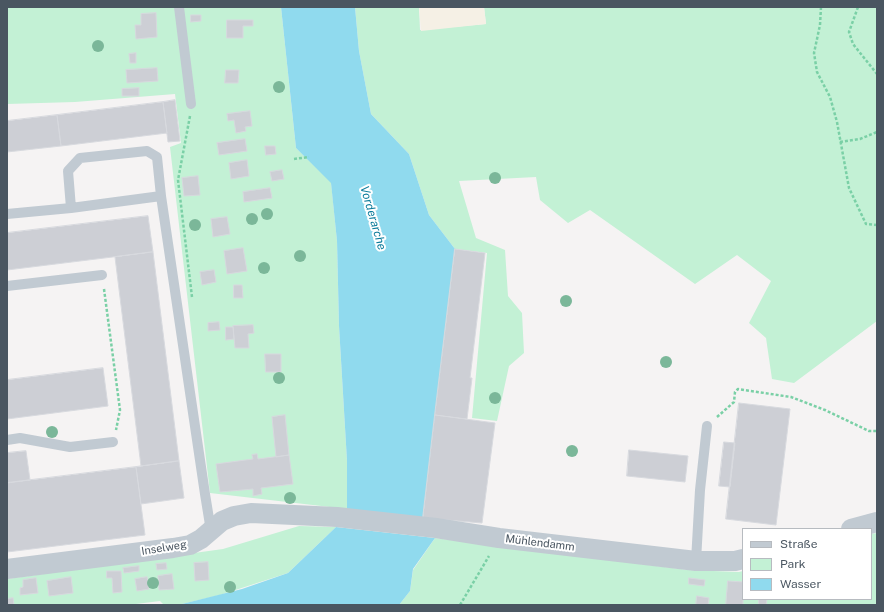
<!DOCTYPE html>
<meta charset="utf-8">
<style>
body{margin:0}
#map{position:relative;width:884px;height:612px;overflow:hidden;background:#f5f3f3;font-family:"Public Sans",sans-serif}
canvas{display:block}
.frame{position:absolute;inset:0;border:8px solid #4a5661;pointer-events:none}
.legend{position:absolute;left:742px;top:528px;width:130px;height:72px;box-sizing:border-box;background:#fff;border:1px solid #b7bbc0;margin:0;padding:5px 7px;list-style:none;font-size:12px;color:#4a5661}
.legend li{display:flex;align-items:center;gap:8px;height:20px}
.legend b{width:20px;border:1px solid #b7bbc0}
</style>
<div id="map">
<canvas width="884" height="612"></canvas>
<div class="frame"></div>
<ul class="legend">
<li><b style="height:5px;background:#c1cad2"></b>Straße</li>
<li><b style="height:11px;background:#c3f1d5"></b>Park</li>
<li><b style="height:11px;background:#90daee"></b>Wasser</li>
</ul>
</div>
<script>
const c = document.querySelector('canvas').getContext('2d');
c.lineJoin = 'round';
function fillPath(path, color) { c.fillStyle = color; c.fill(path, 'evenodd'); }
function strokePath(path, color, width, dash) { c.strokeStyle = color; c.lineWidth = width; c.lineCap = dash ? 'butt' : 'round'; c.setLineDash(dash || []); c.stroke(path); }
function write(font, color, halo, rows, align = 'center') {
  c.font = font + ' "Public Sans",sans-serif'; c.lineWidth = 4; c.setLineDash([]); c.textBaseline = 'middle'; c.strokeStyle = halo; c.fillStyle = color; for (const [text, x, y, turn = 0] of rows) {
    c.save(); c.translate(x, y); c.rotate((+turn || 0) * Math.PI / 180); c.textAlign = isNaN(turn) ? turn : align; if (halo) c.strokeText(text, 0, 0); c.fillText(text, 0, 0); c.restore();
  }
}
fillPath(new Path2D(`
 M 7,7 L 281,7 L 296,148 L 331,182 L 337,241 L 339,326 L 347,461 L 347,509 L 210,493 L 170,147 L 181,143 L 175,94 L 75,102 L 7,104 Z
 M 355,7 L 419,7 L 420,30 L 486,24 L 484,7 L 877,7 L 877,321 L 794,383 L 772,379 L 766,338 L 749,323 L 771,281 L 737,255 L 695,284 L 590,210 L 568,223 L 540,200 L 536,177 L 459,181 L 476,238 L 505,250 L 508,296 L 522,313 L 524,353 L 509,366 L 497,421 L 472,418 L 487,253 L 455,249 L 429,215 L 409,154 L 371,114 L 359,51 Z
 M 299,526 L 336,527 L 288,573 L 220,595 L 178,605 L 164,605 L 160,601 L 128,605 L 7,605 L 7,579 L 223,549 Z
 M 877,533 L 877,605 L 399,605 L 410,591 L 413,570 L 435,538 L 688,570 L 739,572 L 743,571 L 743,599 L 871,599 L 871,534 Z`), '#c3f1d5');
fillPath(new Path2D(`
 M 419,7 L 484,7 L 486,24 L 421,31 Z`), '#f5f0e5');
fillPath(new Path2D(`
 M 281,7 L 355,7 L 359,51 L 371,114 L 409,154 L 429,215 L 455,249 L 423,518 L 347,509 L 347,461 L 339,326 L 337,241 L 331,183 L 296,148 Z
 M 336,527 L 435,538 L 413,569 L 410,591 L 399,605 L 178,605 L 242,589 L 288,573 Z`), '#90daee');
const building = new Path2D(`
 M 156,13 L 157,37 L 136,39 L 135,25 L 141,25 L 141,14 Z
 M 191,15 L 201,15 L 201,21 L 191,22 Z
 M 227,20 L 253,20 L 253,26 L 243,26 L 243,38 L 227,38 Z
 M 136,53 L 136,63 L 130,63 L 129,54 Z
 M 157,68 L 158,81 L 127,83 L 126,70 Z
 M 226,70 L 239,70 L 238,83 L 225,83 Z
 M 139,88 L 139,96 L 122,96 L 122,89 Z
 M 175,100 L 180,141 L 168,142 L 163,102 Z
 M 163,102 L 167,133 L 61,146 L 57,115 Z
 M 250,111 L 252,126 L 245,127 L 246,131 L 236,133 L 234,120 L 228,121 L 227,114 Z
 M 57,115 L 61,146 L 7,152 L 7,121 Z
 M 245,139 L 247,151 L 219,155 L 217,143 Z
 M 265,146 L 275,146 L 276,154 L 266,155 Z
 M 247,160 L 249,176 L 231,179 L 229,163 Z
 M 282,170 L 284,179 L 272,181 L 270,172 Z
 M 198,176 L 200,195 L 184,196 L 182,178 Z
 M 270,188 L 272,198 L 244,202 L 243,192 Z
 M 148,216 L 153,252 L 7,270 L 7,233 Z
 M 227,217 L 230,234 L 213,237 L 211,219 Z
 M 243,248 L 247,271 L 227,274 L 224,251 Z
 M 455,249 L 485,253 L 470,378 L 472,378 L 467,419 L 435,415 Z
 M 153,252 L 179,461 L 141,466 L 115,257 Z
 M 214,270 L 216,282 L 202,285 L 200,272 Z
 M 234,285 L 242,285 L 243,298 L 234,298 Z
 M 219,322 L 220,330 L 208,331 L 208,323 Z
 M 253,325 L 254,333 L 248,334 L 249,348 L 235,348 L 233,326 Z
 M 226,327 L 233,327 L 234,339 L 226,340 Z
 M 265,354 L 281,354 L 281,372 L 266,372 Z
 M 103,368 L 108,406 L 7,419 L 7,380 Z
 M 739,403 L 790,409 L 776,525 L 726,519 Z
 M 285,415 L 289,455 L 276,457 L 272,417 Z
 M 435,415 L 495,423 L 482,523 L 423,518 Z
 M 724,442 L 735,443 L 730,487 L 719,486 Z
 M 629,450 L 688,456 L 685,482 L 627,476 Z
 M 26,451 L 30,480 L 7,483 L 7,453 Z
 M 257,454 L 258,459 L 289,455 L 293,484 L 261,488 L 262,494 L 253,496 L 253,489 L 220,492 L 216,464 L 253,459 L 252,455 Z
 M 179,461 L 184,498 L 141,504 L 136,467 Z
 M 136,467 L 145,535 L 7,552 L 7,483 Z
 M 208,562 L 209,580 L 195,581 L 194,563 Z
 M 166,563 L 167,569 L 157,570 L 156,564 Z
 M 139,566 L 139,571 L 124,573 L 123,568 Z
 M 107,571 L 121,571 L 122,592 L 113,593 L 112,578 L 107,578 Z
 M 172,574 L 174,589 L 159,590 L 158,576 Z
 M 71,577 L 73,593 L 49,596 L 47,581 Z
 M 147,577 L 149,589 L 137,591 L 135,579 Z
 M 36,578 L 38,593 L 20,595 L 20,588 L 23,587 L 23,580 Z
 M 689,578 L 705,580 L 704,586 L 689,584 Z
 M 728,581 L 743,582 L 743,605 L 726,605 Z
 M 697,596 L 709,598 L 708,605 L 696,605 Z
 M 13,598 L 14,605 L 7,605 L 7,599 Z
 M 759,599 L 767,599 L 766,605 L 759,605 Z`);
fillPath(building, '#cdcfd5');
strokePath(building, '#d7d9de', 1);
strokePath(new Path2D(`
 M 821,7 L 820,25 L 814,53 L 817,72 L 830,97 L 837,122 L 849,188 L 866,224 L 877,225
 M 858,7 L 849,32 L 853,44 L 877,74
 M 190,116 L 178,180 L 192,297
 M 840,142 L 860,139 L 877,132
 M 294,159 L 309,157
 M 104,289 L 120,410 L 116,430
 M 717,417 L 734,402 L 735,392 L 738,389 L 791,397 L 825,410 L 869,431 L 877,431
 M 460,605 L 489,556`), '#7ad0a6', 2.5, [3, 2]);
strokePath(new Path2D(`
 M 179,7 L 191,104
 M 71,208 L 68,171 L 80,158 L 147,151 L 157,157 L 161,196
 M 7,214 L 71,208 L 161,196 L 205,494 L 211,531
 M 7,286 L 102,275
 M 7,440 L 20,438 L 70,447 L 113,442
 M 696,561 L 700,490 L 707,426`), '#c1cad2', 10);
strokePath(new Path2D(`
 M 851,529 L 877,522
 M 7,569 L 173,548 L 190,545 L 201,539 L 222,521 L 234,516 L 251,513 L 337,517 L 436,528 L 499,538 L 696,561 L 735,561 L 743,559`), '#c1cad2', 20);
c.fillStyle = '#7bb799';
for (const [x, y] of [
 [98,46],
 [279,87],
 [495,178],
 [267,214],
 [252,219],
 [195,225],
 [300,256],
 [264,268],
 [566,301],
 [666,362],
 [279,378],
 [495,398],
 [52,432],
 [572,451],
 [290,498],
 [153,583],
 [230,587]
]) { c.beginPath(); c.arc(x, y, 6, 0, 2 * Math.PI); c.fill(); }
write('11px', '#4a5661', '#fff', [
 ["Mühlendamm",540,543,7],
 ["Inselweg",164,548,-9]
]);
write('italic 12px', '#0c7c9b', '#fff', [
 ["Vorderarche",373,218,74]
]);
</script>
